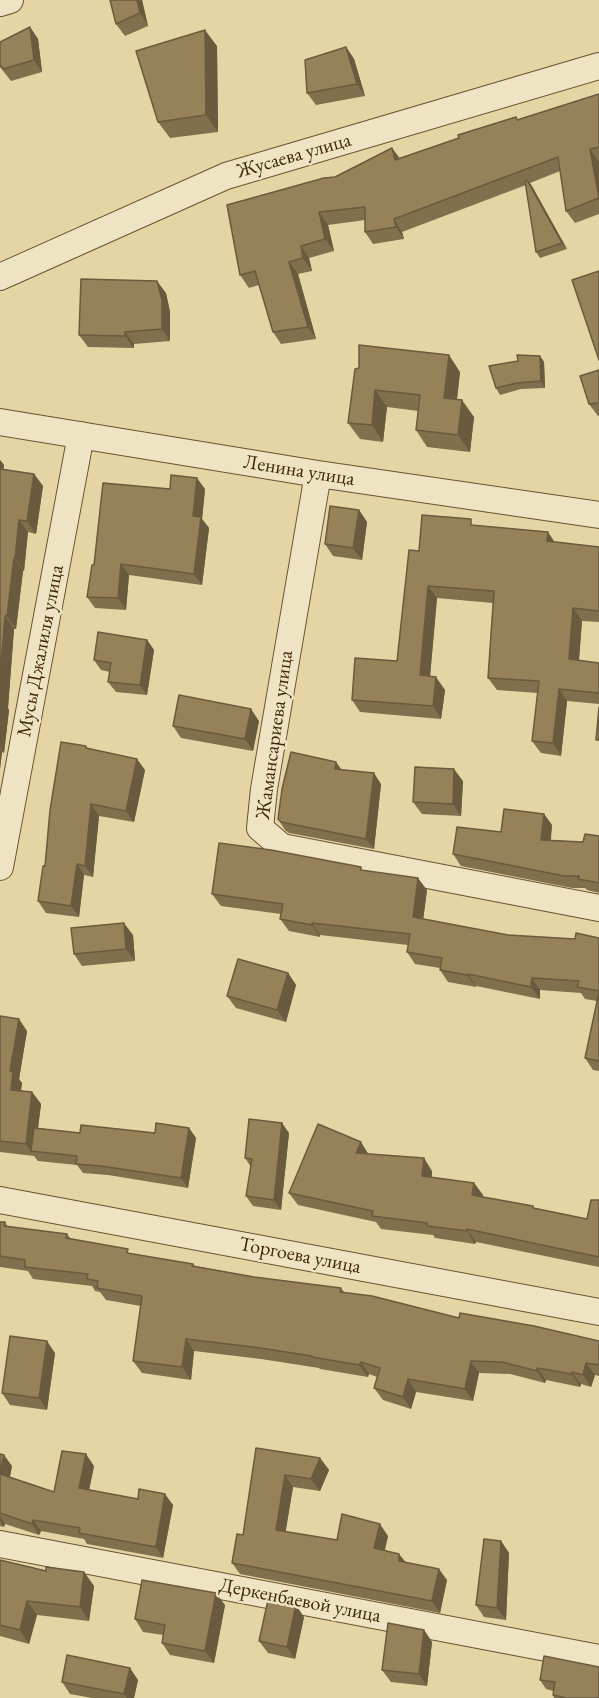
<!DOCTYPE html>
<meta charset="utf-8">
<style>
body{margin:0}
canvas{display:block;background:#e5d5a4}
</style>
<canvas width="599" height="1698"></canvas>
<script>
const c = document.querySelector('canvas').getContext('2d');
c.lineJoin = 'round';
function strokePath(path, color, width, dash) { c.strokeStyle = color; c.lineWidth = width; c.lineCap = dash ? 'butt' : 'round'; c.setLineDash(dash || []); c.stroke(path); }
function fillPath(path, color) { c.fillStyle = color; c.fill(path, 'evenodd'); }
function write(font, color, halo, rows, align = 'center') {
  c.font = font + ' "EB Garamond",serif'; c.lineWidth = 5; c.setLineDash([]); c.textBaseline = 'middle'; c.strokeStyle = halo; c.fillStyle = color; for (const [text, x, y, turn = 0] of rows) {
    c.save(); c.translate(x, y); c.rotate((+turn || 0) * Math.PI / 180); c.textAlign = isNaN(turn) ? turn : align; if (halo) c.strokeText(text, 0, 0); c.fillText(text, 0, 0); c.restore();
  }
}
const minor = new Path2D(`
 M 0,3 L 10,0
 M 0,277 L 226,176 L 599,66
 M 0,422 L 318,474 L 599,515
 M 318,474 L 264,789 L 260,828 L 282,847 L 599,908
 M 0,867 L 81,435
 M 0,1200 L 599,1312
 M 0,1544 L 599,1658`);
strokePath(minor, '#6b512f', 28);
strokePath(minor, '#eee4c4', 26);
fillPath(new Path2D(`
 M 142,0 L 148,26 L 125,36 L 116,24 Z
 M 30,27 L 38,39 L 42,72 L 11,81 L 0,67 L 0,42 Z
 M 217,46 L 218,132 L 170,138 L 158,122 Z
 M 346,47 L 354,59 L 365,96 L 316,105 L 307,93 Z
 M 599,94 L 599,214 L 575,223 L 566,211 L 560,171 L 530,183 L 567,249 L 540,258 L 536,252 L 526,185 L 402,232 L 404,239 L 373,244 L 365,232 L 365,220 L 328,225 L 334,251 L 309,258 L 312,271 L 298,274 L 316,339 L 281,344 L 273,332 L 259,285 L 249,288 L 240,275 L 335,177 L 392,148 L 400,159 Z
 M 166,293 L 170,312 L 170,341 L 134,344 L 134,348 L 88,347 L 79,335 Z
 M 540,356 L 544,362 L 545,388 L 521,389 L 500,395 L 496,388 L 518,361 Z
 M 355,369 L 460,372 L 457,400 L 474,417 L 470,452 L 427,447 L 416,430 L 418,411 L 387,407 L 383,442 L 360,439 L 348,423 Z
 M 599,370 L 599,416 L 598,416 L 589,404 Z
 M 0,460 L 4,465 L 3,469 L 34,474 L 43,486 L 36,534 L 28,532 L 24,571 L 23,571 L 16,629 L 14,629 L 8,708 L 9,710 L 4,753 L 2,752 L 0,769 Z
 M 170,489 L 205,489 L 202,519 L 209,528 L 202,585 L 129,575 L 126,610 L 95,608 L 87,597 L 94,565 Z
 M 359,510 L 367,522 L 362,560 L 333,556 L 325,544 Z
 M 476,525 L 555,542 L 599,547 L 599,622 L 582,621 L 579,660 L 599,663 L 599,704 L 567,701 L 561,756 L 541,753 L 532,741 L 538,693 L 497,690 L 488,678 L 493,603 L 437,598 L 430,676 L 445,690 L 441,719 L 360,712 L 352,700 L 397,661 L 419,551 Z
 M 147,640 L 154,650 L 147,695 L 116,692 L 108,682 L 110,672 L 101,670 L 94,660 Z
 M 259,721 L 253,751 L 181,738 L 173,726 Z
 M 89,749 L 145,770 L 134,822 L 99,816 L 93,877 L 84,875 L 79,917 L 46,913 L 38,901 L 45,866 Z
 M 342,770 L 381,784 L 374,849 L 289,833 L 285,830 L 278,819 Z
 M 463,781 L 461,816 L 422,814 L 413,802 Z
 M 544,814 L 552,825 L 551,840 L 583,842 L 599,836 L 599,893 L 587,890 L 585,888 L 572,888 L 461,866 L 453,854 Z
 M 364,870 L 427,890 L 423,919 L 508,935 L 575,939 L 599,938 L 599,1071 L 593,1070 L 585,1058 L 597,1001 L 585,999 L 581,993 L 540,990 L 540,999 L 476,986 L 476,987 L 448,982 L 440,970 L 440,968 L 415,964 L 407,952 L 408,945 L 320,935 L 320,937 L 289,931 L 280,919 L 281,914 L 221,906 L 212,894 Z
 M 133,935 L 135,961 L 82,966 L 74,954 Z
 M 288,973 L 296,985 L 286,1022 L 236,1008 L 227,996 Z
 M 0,1016 L 27,1031 L 19,1079 L 22,1083 L 21,1091 L 32,1092 L 41,1104 L 38,1128 L 80,1133 L 155,1133 L 189,1128 L 196,1138 L 188,1188 L 108,1175 L 83,1173 L 77,1165 L 38,1161 L 34,1156 L 0,1152 Z
 M 289,1133 L 281,1210 L 253,1206 L 246,1196 L 251,1167 L 245,1158 Z
 M 369,1154 L 432,1171 L 432,1177 L 474,1183 L 483,1195 L 483,1197 L 587,1219 L 599,1200 L 599,1267 L 476,1242 L 475,1244 L 435,1238 L 433,1235 L 381,1229 L 376,1222 L 298,1205 L 289,1193 Z
 M 0,1222 L 5,1222 L 8,1227 L 67,1234 L 71,1239 L 131,1254 L 193,1264 L 195,1266 L 254,1277 L 341,1288 L 345,1293 L 459,1318 L 599,1341 L 599,1376 L 595,1375 L 591,1387 L 581,1384 L 580,1387 L 546,1380 L 545,1383 L 510,1374 L 479,1373 L 473,1401 L 416,1392 L 411,1409 L 383,1400 L 374,1388 L 377,1377 L 369,1374 L 368,1377 L 320,1369 L 319,1368 L 261,1359 L 194,1351 L 191,1380 L 142,1373 L 133,1361 L 141,1306 L 106,1300 L 100,1292 L 95,1291 L 92,1286 L 33,1279 L 28,1271 L 0,1267 Z
 M 55,1353 L 47,1410 L 10,1405 L 2,1393 Z
 M 256,1448 L 320,1458 L 329,1470 L 320,1491 L 293,1487 L 285,1532 L 337,1540 L 388,1536 L 385,1550 L 405,1562 L 447,1580 L 440,1613 L 240,1574 L 232,1563 L 243,1535 Z
 M 0,1454 L 12,1466 L 10,1477 L 54,1492 L 94,1466 L 89,1490 L 173,1505 L 163,1558 L 87,1544 L 84,1539 L 41,1531 L 39,1535 L 5,1524 L 4,1527 L 0,1526 Z
 M 501,1541 L 509,1553 L 506,1620 L 484,1617 L 476,1605 Z
 M 0,1560 L 46,1571 L 84,1572 L 94,1586 L 89,1621 L 37,1615 L 29,1644 L 0,1636 Z
 M 225,1605 L 214,1663 L 170,1655 L 162,1643 L 163,1635 L 143,1632 L 135,1619 Z
 M 304,1617 L 295,1659 L 268,1653 L 259,1641 Z
 M 424,1630 L 432,1642 L 427,1686 L 391,1682 L 382,1670 Z
 M 599,1667 L 599,1698 L 554,1698 L 553,1695 L 553,1691 L 546,1689 L 540,1680 Z
 M 138,1680 L 134,1698 L 92,1698 L 70,1694 L 62,1682 Z`), '#826f4d');
fillPath(new Path2D(`
 M 137,0 L 142,0 L 148,26 L 140,13 Z
 M 30,27 L 38,39 L 42,72 L 34,60 Z
 M 205,30 L 217,46 L 218,132 L 206,115 Z
 M 346,47 L 354,59 L 365,96 L 357,84 Z
 M 392,148 L 401,160 L 395,160 Z
 M 590,149 L 599,162 L 599,199 Z
 M 527,180 L 532,186 L 567,249 L 562,243 Z
 M 319,212 L 328,225 L 334,251 L 325,239 Z
 M 394,219 L 402,232 L 404,239 L 396,227 Z
 M 301,246 L 309,258 L 312,271 L 303,258 Z
 M 289,262 L 298,274 L 316,339 L 308,327 Z
 M 157,281 L 166,293 L 170,312 L 170,341 L 162,329 Z
 M 125,332 L 134,344 L 134,348 L 125,336 Z
 M 449,355 L 460,372 L 455,415 L 444,398 Z
 M 540,356 L 544,362 L 545,388 L 541,381 Z
 M 375,390 L 387,407 L 383,442 L 372,425 Z
 M 462,400 L 474,417 L 470,452 L 458,435 Z
 M 0,460 L 4,465 L 2,481 L 0,479 Z
 M 34,474 L 43,486 L 36,534 L 27,521 Z
 M 197,478 L 205,489 L 202,519 L 209,528 L 202,585 L 194,574 L 193,516 Z
 M 359,510 L 367,522 L 362,560 L 353,548 Z
 M 19,520 L 28,532 L 24,571 L 15,558 Z
 M 548,532 L 556,544 L 547,541 Z
 M 14,558 L 23,571 L 16,629 L 7,616 Z
 M 121,564 L 129,575 L 126,610 L 118,598 Z
 M 428,586 L 437,598 L 429,688 L 420,675 Z
 M 573,608 L 582,621 L 578,672 L 569,659 Z
 M 5,616 L 14,629 L 8,708 L 9,710 L 4,753 L 0,747 L 0,679 Z
 M 147,640 L 154,650 L 147,695 L 140,685 Z
 M 436,677 L 445,690 L 441,719 L 433,706 Z
 M 559,689 L 567,701 L 561,756 L 553,743 Z
 M 251,709 L 259,721 L 253,751 L 245,739 Z
 M 0,749 L 2,752 L 0,769 Z
 M 137,759 L 145,770 L 134,822 L 126,811 Z
 M 336,762 L 344,773 L 335,769 Z
 M 454,769 L 463,781 L 461,816 L 453,804 Z
 M 374,773 L 381,784 L 374,849 L 366,839 Z
 M 91,804 L 99,816 L 93,877 L 85,866 Z
 M 544,814 L 552,825 L 549,852 L 541,840 Z
 M 77,864 L 84,875 L 79,917 L 71,906 Z
 M 418,878 L 427,890 L 422,929 L 413,917 Z
 M 124,923 L 133,935 L 135,961 L 126,949 Z
 M 312,923 L 320,935 L 320,937 L 312,925 Z
 M 288,973 L 296,985 L 286,1022 L 277,1010 Z
 M 468,974 L 476,986 L 476,987 L 467,975 Z
 M 532,978 L 540,990 L 540,999 L 531,987 Z
 M 19,1019 L 27,1031 L 19,1079 L 22,1083 L 19,1102 L 11,1090 L 10,1071 Z
 M 32,1092 L 41,1104 L 35,1152 L 31,1151 L 26,1144 Z
 M 282,1123 L 289,1133 L 281,1210 L 274,1200 Z
 M 189,1128 L 196,1138 L 188,1188 L 181,1178 Z
 M 361,1142 L 369,1155 L 356,1153 Z
 M 424,1158 L 432,1171 L 431,1189 L 422,1176 Z
 M 474,1183 L 483,1195 L 481,1207 L 472,1195 Z
 M 467,1229 L 476,1242 L 475,1244 L 467,1231 Z
 M 186,1339 L 194,1351 L 191,1380 L 182,1367 Z
 M 47,1341 L 55,1353 L 47,1410 L 39,1398 Z
 M 471,1361 L 479,1373 L 473,1401 L 465,1389 Z
 M 361,1362 L 369,1374 L 368,1377 L 359,1365 Z
 M 586,1363 L 595,1375 L 591,1387 L 583,1375 Z
 M 537,1368 L 546,1380 L 545,1383 L 537,1371 Z
 M 572,1372 L 581,1384 L 580,1387 L 572,1374 Z
 M 408,1379 L 416,1392 L 411,1409 L 403,1397 Z
 M 86,1454 L 94,1466 L 87,1500 L 79,1488 Z
 M 4,1455 L 12,1466 L 8,1485 L 0,1474 Z
 M 320,1458 L 329,1470 L 320,1491 L 311,1479 Z
 M 285,1475 L 293,1487 L 284,1542 L 276,1530 Z
 M 165,1494 L 173,1505 L 163,1558 L 156,1547 Z
 M 0,1516 L 5,1524 L 4,1527 L 0,1521 Z
 M 33,1520 L 41,1531 L 39,1535 L 32,1524 Z
 M 380,1524 L 388,1536 L 382,1560 L 374,1548 Z
 M 501,1541 L 509,1553 L 506,1620 L 497,1608 Z
 M 399,1554 L 408,1565 L 399,1561 Z
 M 439,1569 L 447,1580 L 440,1613 L 432,1601 Z
 M 84,1572 L 94,1586 L 89,1621 L 80,1607 Z
 M 216,1593 L 225,1605 L 214,1663 L 205,1651 Z
 M 27,1601 L 37,1615 L 29,1644 L 20,1630 Z
 M 296,1605 L 304,1617 L 295,1659 L 287,1647 Z
 M 424,1630 L 432,1642 L 427,1686 L 419,1674 Z
 M 130,1668 L 138,1680 L 134,1698 L 127,1698 L 124,1694 Z`), '#6a5a3e');
const building = new Path2D(`
 M 110,0 L 137,0 L 140,13 L 116,24 Z
 M 30,27 L 34,60 L 3,69 L 0,65 L 0,42 Z
 M 205,30 L 206,115 L 158,122 L 136,51 Z
 M 346,47 L 357,84 L 307,93 L 305,60 Z
 M 599,94 L 599,147 L 590,149 L 599,198 L 566,211 L 558,157 L 394,219 L 396,227 L 365,232 L 365,207 L 319,212 L 325,239 L 301,246 L 303,258 L 289,262 L 308,327 L 273,332 L 255,271 L 240,275 L 227,205 L 324,178 L 335,177 L 392,148 L 395,160 L 459,138 L 458,135 L 516,117 L 517,120 Z
 M 527,180 L 562,243 L 536,252 L 525,181 Z
 M 599,271 L 599,360 L 572,280 Z
 M 81,279 L 157,281 L 162,300 L 162,329 L 125,332 L 125,336 L 79,335 Z
 M 359,345 L 449,355 L 444,398 L 462,400 L 458,435 L 416,430 L 420,395 L 375,390 L 372,425 L 348,423 L 355,369 L 359,368 Z
 M 517,355 L 540,356 L 541,381 L 517,383 L 496,388 L 489,366 L 518,361 Z
 M 599,370 L 599,403 L 589,404 L 580,376 Z
 M 0,469 L 34,474 L 27,521 L 19,520 L 15,558 L 14,558 L 7,616 L 5,616 L 0,679 Z
 M 171,475 L 197,478 L 193,516 L 201,517 L 194,574 L 121,564 L 118,598 L 87,597 L 92,565 L 94,565 L 103,483 L 170,489 Z
 M 330,506 L 359,510 L 353,548 L 325,544 Z
 M 422,515 L 471,519 L 471,525 L 548,532 L 547,541 L 599,547 L 599,611 L 573,608 L 569,659 L 599,663 L 599,693 L 559,689 L 553,743 L 532,741 L 539,681 L 488,678 L 494,591 L 428,586 L 420,675 L 436,677 L 433,706 L 352,700 L 355,658 L 397,661 L 409,550 L 419,551 Z
 M 98,632 L 147,640 L 140,685 L 108,682 L 111,663 L 94,660 Z
 M 179,695 L 251,709 L 245,739 L 173,726 Z
 M 599,707 L 599,740 L 596,740 Z
 M 61,742 L 86,746 L 86,748 L 137,759 L 126,811 L 91,804 L 85,866 L 77,864 L 71,906 L 38,901 L 43,866 L 45,866 L 50,810 Z
 M 291,752 L 336,762 L 335,769 L 374,773 L 366,839 L 281,822 L 278,819 L 282,789 Z
 M 415,767 L 454,769 L 453,804 L 413,802 Z
 M 504,809 L 544,814 L 541,840 L 583,842 L 585,834 L 599,836 L 599,883 L 578,879 L 579,876 L 564,876 L 453,854 L 457,827 L 501,832 Z
 M 219,843 L 271,850 L 361,867 L 361,870 L 418,878 L 413,917 L 508,935 L 575,939 L 576,933 L 599,938 L 599,991 L 577,987 L 579,981 L 532,978 L 531,987 L 468,974 L 467,975 L 440,970 L 442,958 L 407,952 L 410,934 L 312,923 L 312,925 L 280,919 L 283,904 L 212,894 Z
 M 124,923 L 126,949 L 74,954 L 71,928 Z
 M 238,959 L 288,973 L 277,1010 L 227,996 Z
 M 599,992 L 599,1061 L 585,1058 Z
 M 0,1016 L 19,1019 L 10,1071 L 13,1071 L 11,1090 L 32,1092 L 26,1144 L 0,1141 Z
 M 249,1119 L 282,1123 L 274,1200 L 246,1196 L 252,1159 L 245,1158 Z
 M 156,1123 L 189,1128 L 181,1178 L 101,1166 L 76,1164 L 77,1156 L 31,1151 L 34,1128 L 80,1133 L 81,1125 L 155,1133 Z
 M 318,1124 L 361,1142 L 356,1153 L 424,1158 L 422,1176 L 474,1183 L 472,1195 L 533,1206 L 533,1208 L 587,1219 L 591,1200 L 599,1200 L 599,1257 L 467,1229 L 467,1231 L 427,1226 L 427,1223 L 372,1216 L 373,1211 L 289,1193 Z
 M 0,1222 L 5,1222 L 4,1226 L 67,1234 L 66,1238 L 128,1249 L 127,1253 L 193,1264 L 192,1266 L 254,1277 L 341,1288 L 340,1292 L 372,1296 L 459,1318 L 460,1313 L 534,1326 L 599,1341 L 599,1365 L 586,1363 L 583,1375 L 572,1372 L 572,1374 L 537,1368 L 537,1371 L 502,1362 L 471,1361 L 465,1389 L 408,1379 L 403,1397 L 374,1388 L 380,1368 L 361,1362 L 359,1365 L 312,1357 L 312,1356 L 253,1347 L 186,1339 L 182,1367 L 133,1361 L 142,1296 L 97,1288 L 98,1281 L 87,1279 L 88,1274 L 25,1267 L 25,1260 L 0,1256 Z
 M 10,1336 L 47,1341 L 39,1398 L 2,1393 Z
 M 256,1448 L 320,1458 L 311,1479 L 285,1475 L 276,1530 L 337,1540 L 342,1514 L 380,1524 L 374,1548 L 399,1554 L 399,1561 L 439,1569 L 432,1601 L 232,1563 L 237,1534 L 243,1535 Z
 M 62,1451 L 86,1454 L 79,1488 L 138,1499 L 139,1489 L 165,1494 L 156,1547 L 79,1533 L 80,1528 L 33,1520 L 32,1524 L 0,1513 L 0,1454 L 4,1455 L 0,1474 L 54,1492 Z
 M 484,1539 L 501,1541 L 497,1608 L 476,1605 Z
 M 0,1560 L 46,1571 L 46,1567 L 84,1572 L 80,1607 L 27,1601 L 20,1630 L 0,1625 Z
 M 142,1580 L 216,1593 L 205,1651 L 162,1643 L 165,1625 L 135,1619 Z
 M 268,1600 L 296,1605 L 287,1647 L 259,1641 Z
 M 388,1623 L 424,1630 L 419,1674 L 382,1670 Z
 M 67,1655 L 130,1668 L 124,1694 L 62,1682 Z
 M 544,1656 L 599,1667 L 599,1698 L 566,1698 L 553,1695 L 555,1682 L 540,1680 Z`);
fillPath(building, '#978159');
strokePath(building, '#6a5a3e', 1.5);
write('20px', '#422508', '#eee4c4', [
 ["Жусаева улица",294,156,-16],
 ["Ленина улица",299,471,9],
 ["Мусы Джалиля улица",41,651,-79],
 ["Жамансариева улица",275,735,-82],
 ["Торгоева улица",300,1256,11],
 ["Деркенбаевой улица",300,1601,11]
]);
</script>
